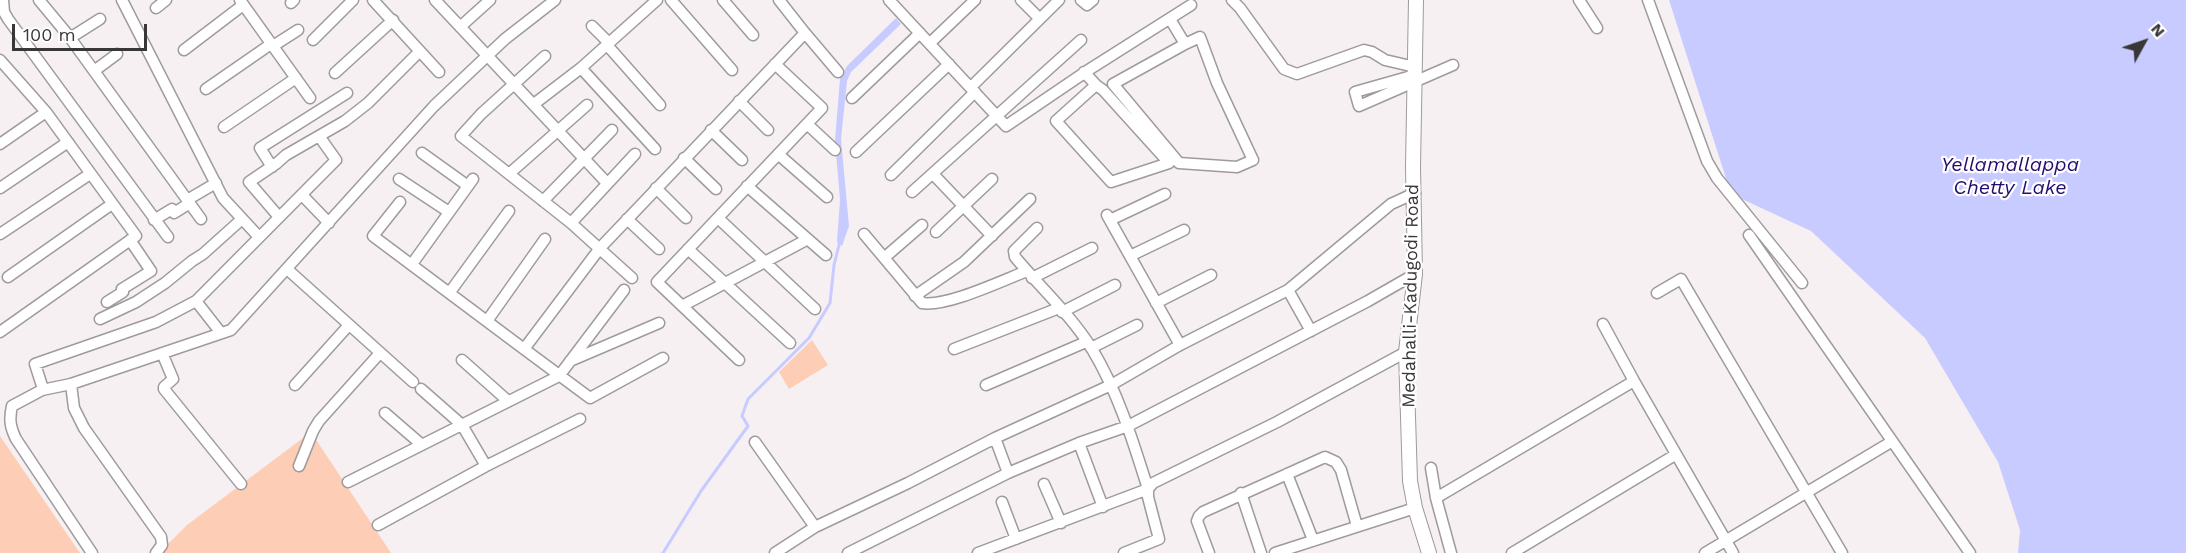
<!DOCTYPE html>
<style>
body{margin:0}
#map{position:relative;width:2186px;height:553px;overflow:hidden;background:#f6f0f3;font-family:"Work Sans",sans-serif}
canvas{display:block}
.north{position:absolute;left:2114px;top:12px;width:60px;height:60px;-webkit-text-stroke:4px #fff;paint-order:stroke;rotate:50deg;font-size:16px;font-weight:700;line-height:24px;text-align:center;color:#393637}
.north::after{content:'';display:block;margin:auto;width:21px;height:27px;background:#393637;clip-path:polygon(50% 0,100% 100%,50% 72%,0 100%)}
.scale{position:absolute;left:12px;top:24px;width:135px;height:27px;box-sizing:border-box;border:3px solid #393637;border-top:0;padding-left:8px;font-size:18px;line-height:21px;white-space:nowrap;color:#393637;-webkit-text-stroke:4px #fff;paint-order:stroke}
</style>
<div id="map">
<canvas width="2186" height="553"></canvas>
<div class="north">N</div>
<div class="scale">100 m</div>
</div>
<script>
const c = document.querySelector('canvas').getContext('2d');
c.lineJoin = 'round';
function fillPath(path, color) { c.fillStyle = color; c.fill(path, 'evenodd'); }
function strokePath(path, color, width, dash) { c.strokeStyle = color; c.lineWidth = width; c.lineCap = dash ? 'butt' : 'round'; c.setLineDash(dash || []); c.stroke(path); }
function write(font, color, halo, rows, align = 'center') {
  c.font = font + ' "Work Sans",sans-serif'; c.lineWidth = 4.5; c.setLineDash([]); c.textBaseline = 'middle'; c.strokeStyle = halo; c.fillStyle = color; for (const [text, x, y, turn = 0] of rows) {
    c.save(); c.translate(x, y); c.rotate((+turn || 0) * Math.PI / 180); c.textAlign = isNaN(turn) ? turn : align; if (halo) c.strokeText(text, 0, 0); c.fillText(text, 0, 0); c.restore();
  }
}
fillPath(new Path2D(`
 M 812,340 L 828,365 L 789,389 L 779,372 Z
 M 311,432 L 391,553 L 159,553 L 187,525 Z
 M 0,436 L 80,553 L 0,553 Z`), '#fdcdb6');
fillPath(new Path2D(`
 M 1669,0 L 2186,0 L 2186,553 L 2018,553 L 2020,530 L 1998,462 L 1925,338 L 1811,231 L 1731,194 Z
 M 896,18 L 901,24 L 851,72 L 847,81 L 841,139 L 849,226 L 842,246 L 837,242 L 840,200 L 835,140 L 840,79 L 847,66 Z`), '#c8cbff');
strokePath(new Path2D(`
 M 663,553 L 701,491 L 748,426 L 742,416 L 748,399 L 809,338 L 830,303 L 834,265 L 840,241`), '#c8cbff', 3);
const minor = new Path2D(`
 M 3,0 L 4,12 L 8,19 L 168,237
 M 39,0 L 68,35 L 201,219
 M 122,0 L 223,198 L 259,237
 M 240,0 L 310,98
 M 373,0 L 439,72
 M 435,0 L 607,183
 M 671,0 L 732,70
 M 723,0 L 753,35
 M 889,0 L 1006,126 L 1090,69 L 1191,5
 M 1021,0 L 1039,18
 M 1081,0 L 1087,5 L 1093,0
 M 1232,0 L 1240,8 L 1284,69 L 1297,74 L 1364,50 L 1372,52 L 1385,60 L 1415,67
 M 1579,0 L 1597,28
 M 1648,0 L 1707,161 L 1717,178 L 1802,283
 M 291,3 L 294,0
 M 156,8 L 166,0
 M 1170,19 L 1185,44 L 1200,37 L 1217,83 L 1253,160 L 1237,167 L 1179,163 L 1113,84 L 1185,44
 M 592,26 L 609,43
 M 460,27 L 490,0
 M 805,33 L 838,72
 M 70,38 L 100,19
 M 313,40 L 353,0
 M 930,43 L 975,0
 M 607,45 L 660,105
 M 273,46 L 298,30
 M 184,50 L 243,5
 M 545,56 L 481,114 L 461,136 L 571,223 L 632,278
 M 0,60 L 46,112 L 136,236 L 0,332
 M 581,68 L 655,149
 M 94,71 L 117,54
 M 1084,72 L 1096,85 L 1056,121 L 1111,182 L 1169,163 L 1103,90 L 1096,85
 M 335,73 L 393,20
 M 1415,75 L 1355,92 L 1359,106 L 1453,65
 M 971,87 L 1059,0
 M 206,89 L 271,44
 M 852,98 L 920,33
 M 739,101 L 768,130
 M 534,104 L 581,68 L 657,0
 M 807,124 L 835,150
 M 224,127 L 296,78
 M 711,130 L 742,160
 M 0,144 L 46,112
 M 856,152 L 949,64
 M 422,153 L 468,186
 M 778,154 L 827,197
 M 684,158 L 716,189
 M 272,167 L 260,148 L 347,93
 M 510,173 L 587,105
 M 933,174 L 992,236
 M 891,175 L 975,92
 M 399,179 L 449,212
 M 747,186 L 826,255
 M 0,188 L 68,142
 M 656,188 L 686,218
 M 912,192 L 1081,40
 M 302,195 L 329,223
 M 187,200 L 216,183
 M 543,201 L 612,130
 M 400,202 L 373,236 L 524,349
 M 1107,215 L 1180,345
 M 279,217 L 249,182 L 277,163 L 286,155 L 345,121 L 368,103 L 420,51
 M 718,218 L 815,309
 M 627,219 L 659,249
 M 154,220 L 172,209 L 174,213 L 190,203
 M 1110,220 L 1165,194
 M 571,223 L 635,154
 M 1037,228 L 1014,251 L 1015,257 C 1040,287 1071,315 1092,349 C 1118,392 1133,441 1148,489 L 1148,497 L 1159,539 L 1124,553
 M 936,232 L 992,179
 M 0,234 L 90,174
 M 864,234 L 922,303 C 947,307 1001,281 1027,271
 M 1749,235 L 1970,553
 M 688,249 L 790,343
 M 1130,256 L 1184,230
 M 884,258 L 922,225
 M 412,264 L 473,179
 M 287,269 L 413,382
 M 8,277 L 112,204
 M 1032,278 L 1092,248
 M 1288,290 L 1311,331
 M 450,292 L 509,211
 M 1657,293 L 1681,279 L 1842,553
 M 915,296 L 964,262 L 1030,199
 M 196,301 L 221,333
 M 107,302 L 123,292 L 122,289 L 151,271 L 130,240
 M 1156,303 L 1211,275
 M 682,306 L 808,239
 M 1062,312 L 1115,285
 M 100,319 L 136,302 L 165,283 L 192,261 L 203,254 L 242,219
 M 487,321 L 545,239
 M 1603,324 L 1634,381 L 1733,553
 M 1091,348 L 1137,325
 M 954,349 L 1059,308
 M 162,353 L 173,379 L 164,387 L 164,389 L 241,484
 M 663,358 L 590,398 L 524,349 L 600,248 L 805,33 L 779,0
 M 462,360 L 508,401
 M 739,360 L 657,282 L 822,108 L 775,64
 M 570,361 L 659,323
 M 71,384 L 74,408 L 84,428 L 161,537 L 162,545 L 156,553
 M 295,385 L 349,325
 M 986,385 L 1086,342
 M 43,389 L 35,364 L 156,322 L 196,301 L 336,160 L 319,136
 M 421,389 L 462,425 L 486,466
 M 385,413 L 422,445
 M 995,438 L 1008,473
 M 755,442 L 815,527
 M 1079,443 L 1103,507
 M 299,466 L 313,431 L 319,421 L 380,353
 M 1431,468 L 1436,498 L 1451,553
 M 1287,474 L 1313,540
 M 348,482 L 559,376 L 624,290
 M 1044,484 L 1061,523
 M 1241,493 L 1261,553
 M 1436,498 L 1634,381
 M 1002,502 L 1016,539
 M 378,525 L 486,466 L 580,419
 M 92,553 L 16,439 C 10,427 9,419 12,406 L 42,390 L 71,384 L 231,330 L 434,106 L 505,39 L 555,0
 M 775,553 L 815,527 L 908,483 L 995,438 L 1111,385 L 1180,345 L 1288,290 L 1391,204 L 1415,193
 M 848,553 L 1008,473 L 1079,443 L 1128,426 L 1368,301 L 1415,274
 M 978,553 L 1148,489 L 1153,483 L 1277,422 L 1406,352
 M 1209,553 L 1197,521 L 1199,516 L 1203,512 L 1325,457 L 1336,462 L 1341,470 L 1357,526
 M 1275,553 L 1415,508
 M 1512,553 L 1675,455
 M 1705,553 L 1891,442`);
const tertiary = new Path2D(`
 M 1416,0 L 1413,167 L 1415,274 L 1406,352 L 1410,481 L 1415,508 L 1429,553`);
strokePath(minor, '#9f9a9d', 13);
strokePath(tertiary, '#9f9a9d', 16);
strokePath(minor, '#fff', 10);
strokePath(tertiary, '#fff', 14);
write('18px', '#393637', '#fff', [
 ["Medahalli-Kadugodi Road",1411,296,-89]
]);
write('italic 20px', '#250d6f', '#fff', [
 ["Yellamallappa",2010,165],
 ["Chetty Lake",2010,188]
]);
</script>
